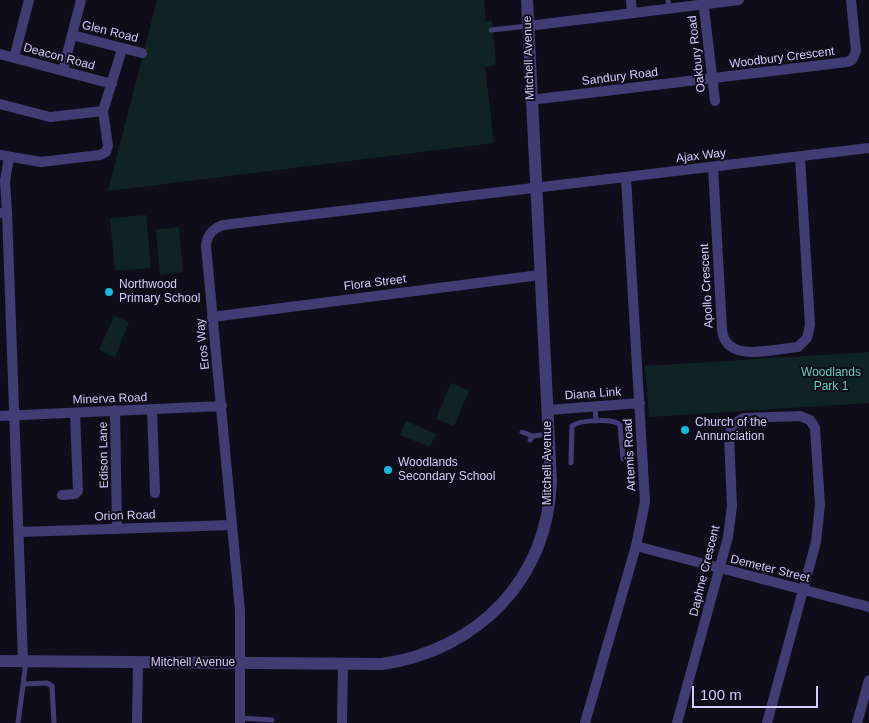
<!DOCTYPE html>
<style>
body{margin:0}
#map{position:relative;width:869px;height:723px;overflow:hidden;background:#100d1a;font-family:Helvetica,sans-serif}
canvas{display:block}
.scale{position:absolute;left:692px;top:686px;width:126px;height:22px;box-sizing:border-box;border:2px solid #d4cbfa;border-top:0;padding-left:6px;font-size:15px;line-height:18px;white-space:nowrap;color:#d4cbfa;-webkit-text-stroke:4px #100d1a;paint-order:stroke}
</style>
<div id="map">
<canvas width="869" height="723"></canvas>
<div class="scale">100 m</div>
</div>
<script>
const c = document.querySelector('canvas').getContext('2d');
c.lineJoin = 'round';
function fillPath(path, color) { c.fillStyle = color; c.fill(path, 'evenodd'); }
function strokePath(path, color, width, dash) { c.strokeStyle = color; c.lineWidth = width; c.lineCap = dash ? 'butt' : 'round'; c.setLineDash(dash || []); c.stroke(path); }
function write(font, color, halo, rows, align = 'center') {
  c.font = font + ' Helvetica,sans-serif'; c.lineWidth = 4; c.setLineDash([]); c.textBaseline = 'middle'; c.strokeStyle = halo; c.fillStyle = color; for (const [text, x, y, turn = 0] of rows) {
    c.save(); c.translate(x, y); c.rotate((+turn || 0) * Math.PI / 180); c.textAlign = isNaN(turn) ? turn : align; if (halo) c.strokeText(text, 0, 0); c.fillText(text, 0, 0); c.restore();
  }
}
fillPath(new Path2D(`
 M 157,0 L 484,0 L 486,22 L 492,21 L 496,65 L 485,67 L 494,143 L 108,191 Z
 M 146,215 L 151,268 L 115,271 L 110,218 Z
 M 179,227 L 183,272 L 160,275 L 156,230 Z
 M 114,316 L 129,322 L 115,357 L 99,350 Z
 M 869,352 L 869,403 L 649,417 L 645,366 Z
 M 451,383 L 469,391 L 454,426 L 436,419 Z
 M 406,421 L 436,434 L 430,447 L 400,435 Z`), '#102324');
strokePath(new Path2D(`
 M 668,0 L 669,8
 M 491,30 L 528,26
 M 595,406 L 596,421
 M 522,432 L 533,436
 M 530,440 L 533,436 L 548,434
 M 571,463 L 572,426 C 579,420 614,418 620,425 L 623,459
 M 24,684 L 47,683 L 52,686 L 54,723
 M 240,718 L 272,720
 M 18,723 L 26,662`), '#423c75', 5);
strokePath(new Path2D(`
 M 631,0 L 632,13
 M 703,0 L 715,101
 M 528,26 L 739,0
 M 72,35 L 142,53
 M 0,54 L 112,84
 M 14,58 L 29,0
 M 63,70 L 81,0
 M 530,100 L 847,62 L 852,60 L 856,51 L 851,0
 M 0,104 L 50,117 L 103,111
 M 0,155 L 41,162 L 100,155 L 106,152 L 108,146 L 103,111 L 122,49
 M 713,167 L 722,330 C 726,364 773,349 798,347 L 807,338 L 810,325 L 800,157
 M 7,212 L 5,181 L 9,157
 M 0,213 L 7,212 L 23,661
 M 212,317 L 540,275
 M 115,410 L 117,529
 M 152,410 L 155,493
 M 548,410 L 640,403
 M 0,416 L 222,406
 M 62,495 L 75,494 L 78,491 L 75,413
 M 19,532 L 232,525
 M 636,546 L 869,607
 M 137,723 L 138,663
 M 240,723 L 240,611 L 206,246 C 207,235 212,229 223,225 L 869,148
 M 342,723 L 343,665
 M 585,723 L 636,546 L 645,502 L 626,178
 M 677,723 L 728,537 L 732,506 L 729,436 L 733,424 L 744,418 L 800,416 L 810,420 L 815,428 L 820,505 L 816,542 L 767,723
 M 857,723 L 869,680`), '#423c75', 10);
strokePath(new Path2D(`
 M 0,661 L 382,664 C 478,650 548,579 551,481 L 527,0`), '#423c75', 12);
for (const [x, y, r, color] of [
 [109,292,5,"#16b8db"],
 [685,430,5,"#16b8db"],
 [388,470,5,"#16b8db"]
]) { const dot = new Path2D(); dot.arc(x, y, r, 0, 2 * Math.PI); c.fillStyle = color; c.fill(dot); strokePath(dot, '#100d1a', 2); }
write('12px', '#d4cbfa', '#100d1a', [
 ["Glen Road",110,32,14],
 ["Oakbury Road",697,54,-97],
 ["Deacon Road",59,57,15],
 ["Mitchell Avenue",529,58,-92],
 ["Woodbury Crescent",782,58,-7],
 ["Sandury Road",620,77,-7],
 ["Ajax Way",701,156,-7],
 ["Flora Street",375,283,-7],
 ["Apollo Crescent",707,286,-93],
 ["Eros Way",203,344,-96],
 ["Diana Link",593,394,-4],
 ["Minerva Road",110,399,-2],
 ["Edison Lane",104,455,-91],
 ["Artemis Road",630,455,-93],
 ["Mitchell Avenue",548,463,-90],
 ["Orion Road",125,516,-2],
 ["Demeter Street",770,569,14],
 ["Daphne Crescent",705,571,-76],
 ["Mitchell Avenue",193,663]
]);
write('12px', '#d4cbfa', '#100d1a', [
 ["Northwood",119,285],
 ["Primary School",119,299],
 ["Church of the",695,423],
 ["Annunciation",695,437],
 ["Woodlands",398,463],
 ["Secondary School",398,477]
], 'left');
write('12px', '#60d1bd', '#100d1a', [
 ["Woodlands",831,373],
 ["Park 1",831,387]
]);
</script>
